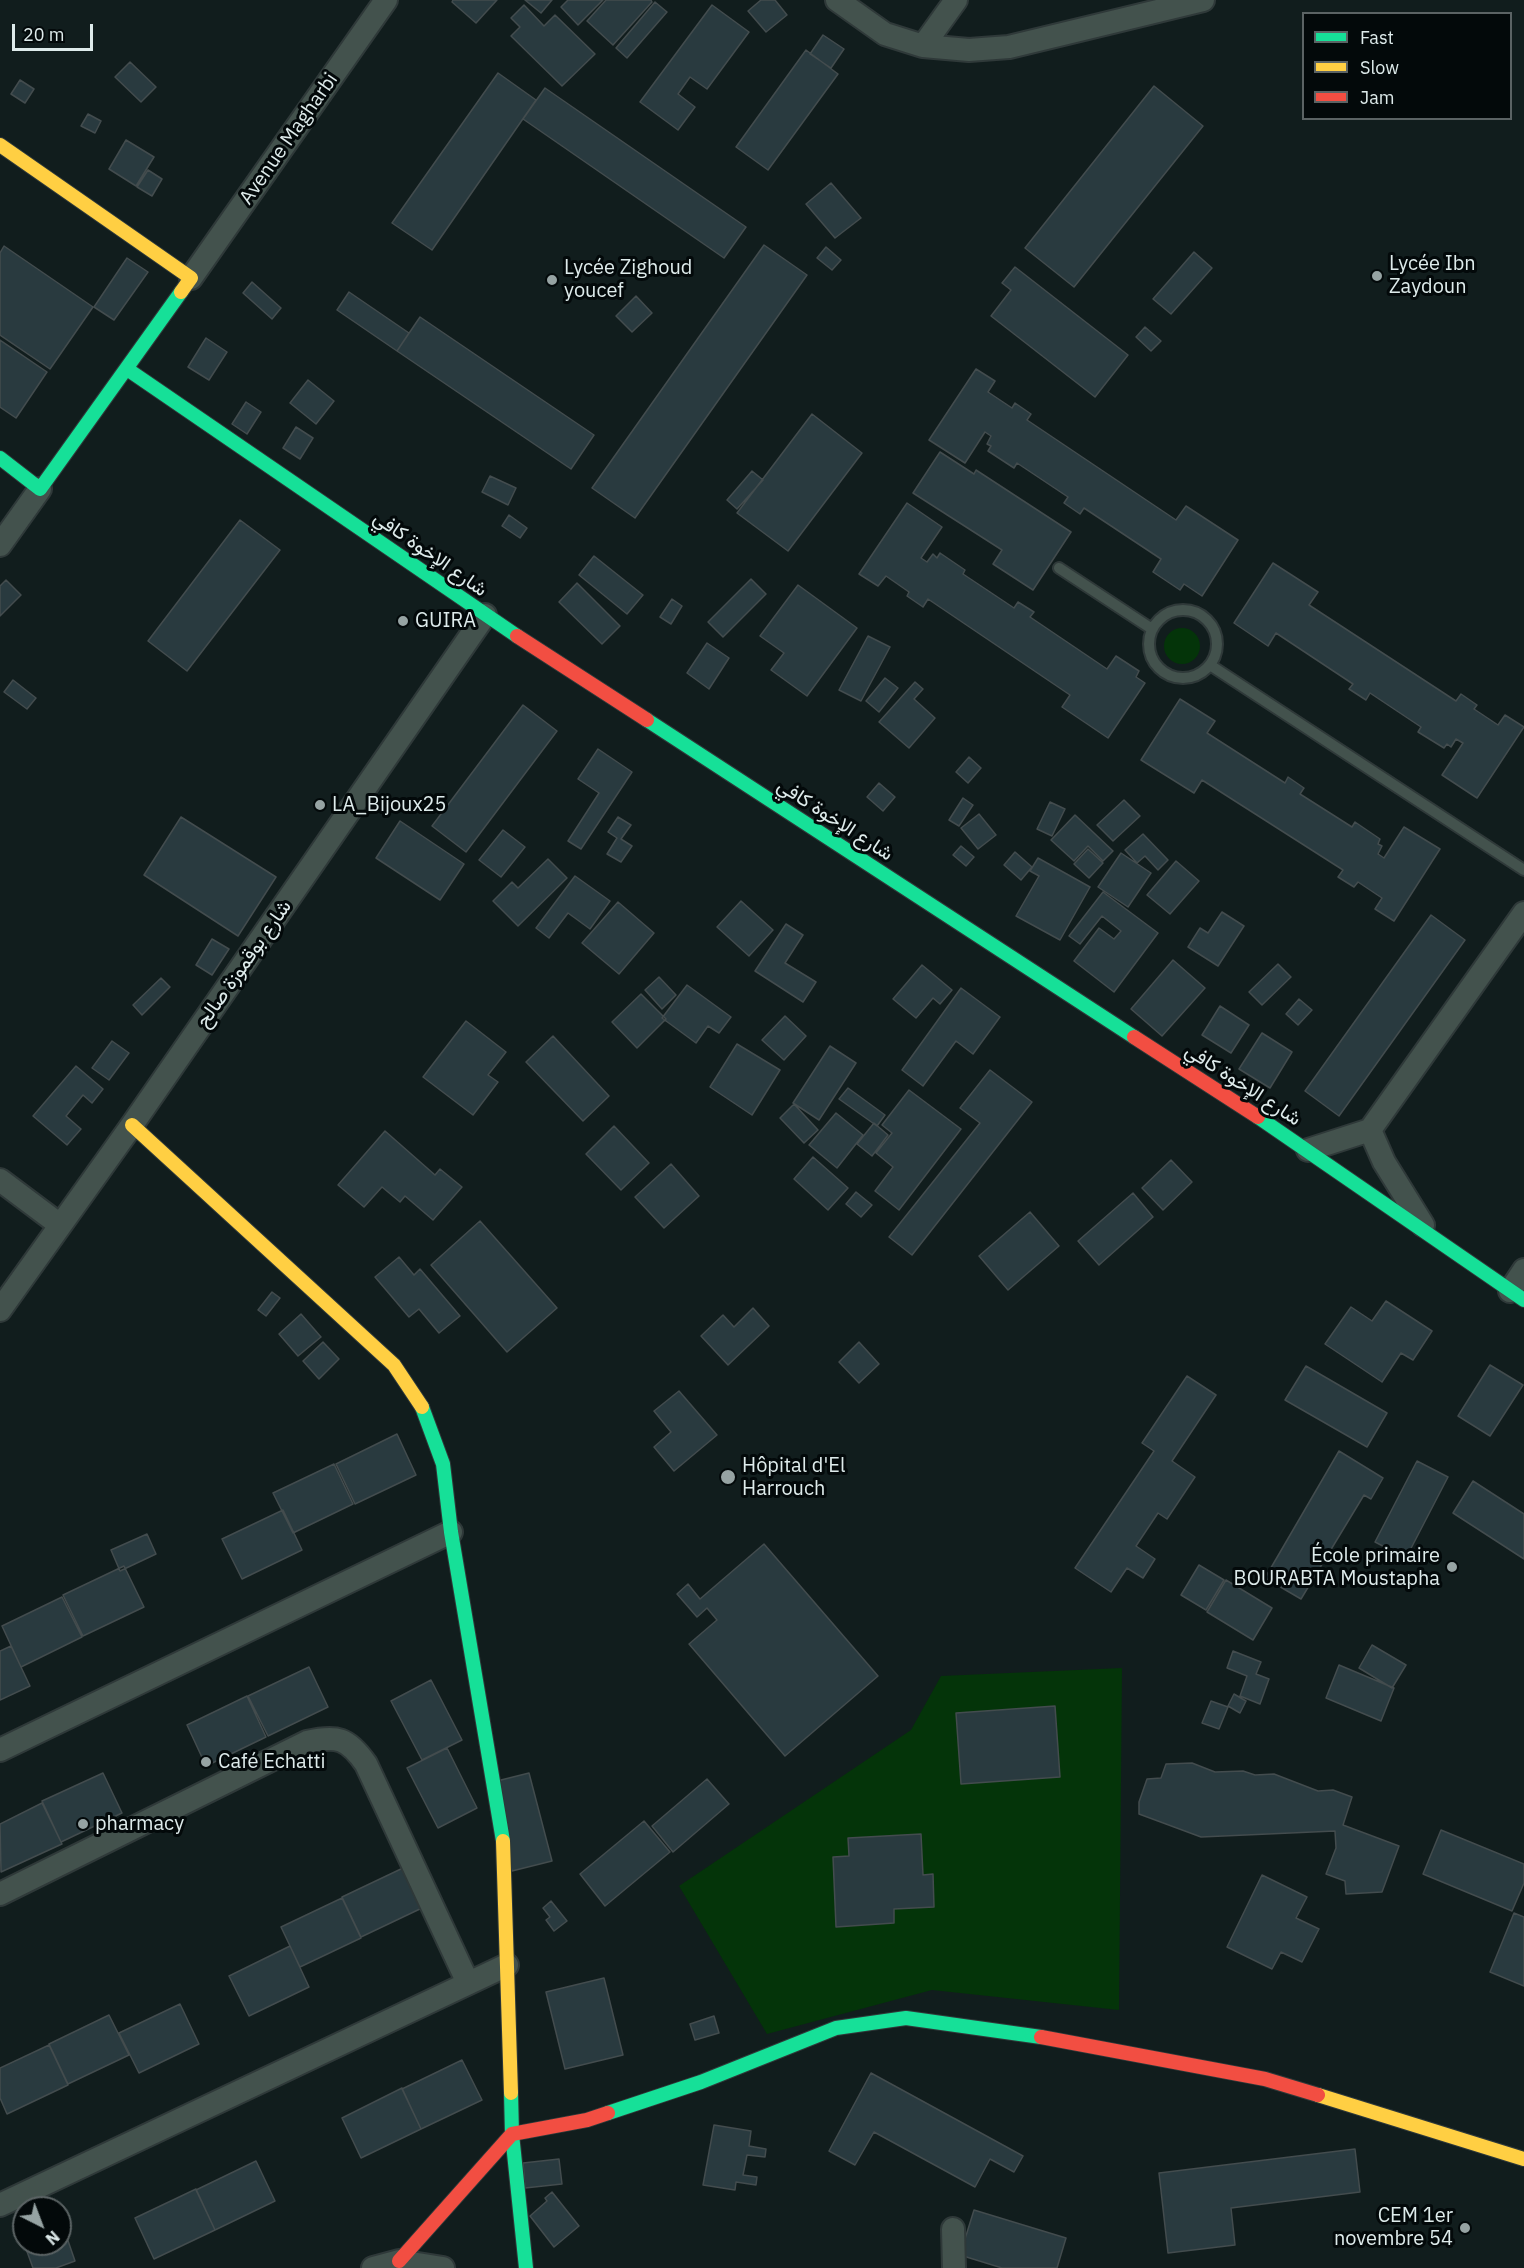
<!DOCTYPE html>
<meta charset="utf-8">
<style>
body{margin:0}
#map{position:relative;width:1524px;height:2268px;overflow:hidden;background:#111d1d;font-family:"IBM Plex Sans",sans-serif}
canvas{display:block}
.legend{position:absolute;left:1302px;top:12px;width:210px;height:108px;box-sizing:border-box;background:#03090a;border:2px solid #5b6364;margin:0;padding:8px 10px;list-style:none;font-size:18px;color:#deebeb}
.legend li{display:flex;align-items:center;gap:12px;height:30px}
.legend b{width:30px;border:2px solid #5b6364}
.north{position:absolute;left:12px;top:2196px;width:60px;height:60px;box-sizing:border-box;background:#03090a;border:2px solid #5b6364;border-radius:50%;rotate:138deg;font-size:16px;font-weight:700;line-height:24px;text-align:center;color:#deebeb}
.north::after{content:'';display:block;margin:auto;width:21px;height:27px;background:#96a3a3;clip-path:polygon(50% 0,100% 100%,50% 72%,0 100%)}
.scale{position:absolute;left:12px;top:24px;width:81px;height:27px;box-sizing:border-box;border:3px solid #deebeb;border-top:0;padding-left:8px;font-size:18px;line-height:21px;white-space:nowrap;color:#deebeb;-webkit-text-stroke:4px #03090a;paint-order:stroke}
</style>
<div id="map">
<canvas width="1524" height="2268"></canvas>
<ul class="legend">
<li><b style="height:8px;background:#16e098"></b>Fast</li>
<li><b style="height:8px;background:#ffcf43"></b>Slow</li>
<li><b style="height:8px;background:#f24e42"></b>Jam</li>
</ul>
<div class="north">N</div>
<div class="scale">20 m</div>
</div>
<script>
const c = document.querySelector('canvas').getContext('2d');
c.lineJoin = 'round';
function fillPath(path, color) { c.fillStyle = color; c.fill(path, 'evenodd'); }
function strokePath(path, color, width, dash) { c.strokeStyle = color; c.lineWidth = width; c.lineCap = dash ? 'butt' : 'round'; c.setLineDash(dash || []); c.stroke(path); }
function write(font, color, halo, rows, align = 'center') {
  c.font = font + ' "IBM Plex Sans",Vazirmatn,sans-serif'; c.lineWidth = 6; c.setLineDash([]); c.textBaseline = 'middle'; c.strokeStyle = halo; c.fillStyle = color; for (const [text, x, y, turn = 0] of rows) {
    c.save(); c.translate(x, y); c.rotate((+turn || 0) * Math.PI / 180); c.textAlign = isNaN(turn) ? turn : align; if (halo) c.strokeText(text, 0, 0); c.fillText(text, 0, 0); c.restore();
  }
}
fillPath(new Path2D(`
 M1164 646a18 18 0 1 1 36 0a18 18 0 1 1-36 0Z
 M 1122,1668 L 1119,2010 L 932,1990 L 767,2034 L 679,1886 L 911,1730 L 941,1676 Z`), '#043409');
const building = new Path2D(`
 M 453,0 L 497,0 L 476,23 L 452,2 Z
 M 525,0 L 552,0 L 541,13 Z
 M 568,0 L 603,0 L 578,25 L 561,7 Z
 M 606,0 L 651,0 L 652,2 L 613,45 L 587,21 Z
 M 761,0 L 775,0 L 787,15 L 766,32 L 748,11 Z
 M 655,2 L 667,12 L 627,58 L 616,48 Z
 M 524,5 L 544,26 L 555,15 L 595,54 L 562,86 L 511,36 L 520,27 L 511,18 Z
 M 712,5 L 749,32 L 707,89 L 690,77 L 678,94 L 695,107 L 678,130 L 640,102 Z
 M 823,35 L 844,49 L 831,68 L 810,54 Z
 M 806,50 L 838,74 L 768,170 L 736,147 Z
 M 130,62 L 156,87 L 141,102 L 115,77 Z
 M 498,73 L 536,100 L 432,250 L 392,223 Z
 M 20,80 L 34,89 L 25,103 L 11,94 Z
 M 1154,86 L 1203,126 L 1074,287 L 1025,248 Z
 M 545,88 L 746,227 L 724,258 L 523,119 Z
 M 88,114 L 101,121 L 95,133 L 81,126 Z
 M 126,140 L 154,157 L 136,186 L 109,169 Z
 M 148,170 L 162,179 L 152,196 L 137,187 Z
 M 831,183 L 861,218 L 835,238 L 806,204 Z
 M 764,245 L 807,275 L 635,518 L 592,488 Z
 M 4,246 L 93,307 L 50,369 L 0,335 L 0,253 Z
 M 826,247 L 841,260 L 832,270 L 817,258 Z
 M 1194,252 L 1212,268 L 1171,314 L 1153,299 Z
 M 127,258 L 148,272 L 114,320 L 94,307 Z
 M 1015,267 L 1128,355 L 1095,397 L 991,316 L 1011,290 L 1002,283 Z
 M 252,282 L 281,308 L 272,319 L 243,293 Z
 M 349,292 L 409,333 L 397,351 L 337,310 Z
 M 636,296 L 652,313 L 632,332 L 616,316 Z
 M 420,317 L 594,435 L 571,469 L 397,351 Z
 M 1145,327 L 1161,341 L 1151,351 L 1136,337 Z
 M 206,338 L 227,352 L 209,380 L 188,367 Z
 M 0,340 L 47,372 L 16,418 L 0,407 Z
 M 976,369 L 995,381 L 988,392 L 1012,408 L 1015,403 L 1031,414 L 1027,420 L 1176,520 L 1186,506 L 1238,540 L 1202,596 L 1184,584 L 1180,590 L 1153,572 L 1161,559 L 1084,508 L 1080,514 L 1064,503 L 1068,497 L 1017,463 L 1014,468 L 988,451 L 991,446 L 987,444 L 991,436 L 985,432 L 965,463 L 929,440 Z
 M 308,380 L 334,401 L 316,424 L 290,403 Z
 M 246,402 L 261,412 L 247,434 L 232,424 Z
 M 812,414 L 862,453 L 788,551 L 737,513 Z
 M 296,427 L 313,438 L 300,459 L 283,448 Z
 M 940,452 L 974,474 L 976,470 L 1071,532 L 1033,590 L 993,564 L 1002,550 L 913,493 Z
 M 752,471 L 763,480 L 737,509 L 727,500 Z
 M 490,476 L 516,488 L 508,505 L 482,492 Z
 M 907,503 L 942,527 L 921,558 L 927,562 L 933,554 L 937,558 L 940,553 L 965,570 L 963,574 L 1014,608 L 1018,602 L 1034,612 L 1030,617 L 1107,669 L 1116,656 L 1139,671 L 1136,677 L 1145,683 L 1108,738 L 1062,707 L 1070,695 L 928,599 L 923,607 L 907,596 L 909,592 L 886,576 L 878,586 L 859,574 Z
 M 509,515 L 527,528 L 520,538 L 502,526 Z
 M 240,520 L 280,550 L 187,671 L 148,641 Z
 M 594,556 L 643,595 L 627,614 L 579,575 Z
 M 1273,563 L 1318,592 L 1309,605 L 1456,701 L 1461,694 L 1477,705 L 1474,709 L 1498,725 L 1505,715 L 1524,727 L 1477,798 L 1442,775 L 1463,743 L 1456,739 L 1451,747 L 1447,744 L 1444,748 L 1418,732 L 1421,727 L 1370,693 L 1366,700 L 1349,689 L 1353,684 L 1276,633 L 1268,646 L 1234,623 Z
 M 751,579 L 766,594 L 723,637 L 708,622 Z
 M 6,580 L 21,595 L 0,616 L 0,586 Z
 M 577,583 L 620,626 L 602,644 L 559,602 Z
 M 798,585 L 857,628 L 807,696 L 771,670 L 784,653 L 760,636 Z
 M 672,599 L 682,606 L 671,624 L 660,617 Z
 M 868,636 L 890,647 L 861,701 L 839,690 Z
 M 707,643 L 729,658 L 709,689 L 687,673 Z
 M 885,678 L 898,688 L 879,712 L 866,701 Z
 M 13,680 L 36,698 L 27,709 L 4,692 Z
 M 915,682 L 923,689 L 914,699 L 935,718 L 909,748 L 879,722 Z
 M 1180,699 L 1215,721 L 1207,733 L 1285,783 L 1288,777 L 1304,788 L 1300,794 L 1352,827 L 1355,822 L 1380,839 L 1378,844 L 1382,846 L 1378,854 L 1384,858 L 1404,827 L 1440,849 L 1394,921 L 1375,909 L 1382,898 L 1358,882 L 1354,887 L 1338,877 L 1343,870 L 1202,780 L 1194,793 L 1141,760 Z
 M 523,705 L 557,731 L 466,852 L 432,826 Z
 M 598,749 L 632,772 L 581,849 L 568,841 L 599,793 L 578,779 Z
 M 969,757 L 981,768 L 968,783 L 956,772 Z
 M 879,783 L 895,797 L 883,811 L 867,797 Z
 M 963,798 L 973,805 L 959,826 L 949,820 Z
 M 1124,800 L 1140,816 L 1113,841 L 1097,825 Z
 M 1050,802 L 1065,809 L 1052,836 L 1037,829 Z
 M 979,814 L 996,835 L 978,849 L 961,828 Z
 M 1075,815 L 1113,851 L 1103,861 L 1088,846 L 1074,861 L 1051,840 Z
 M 181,817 L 276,877 L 238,936 L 144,875 Z
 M 618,817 L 631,825 L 621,839 L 632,846 L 621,862 L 607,854 L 617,838 L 608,832 Z
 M 400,821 L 464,864 L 440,900 L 376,858 Z
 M 503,830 L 525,847 L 501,877 L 479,860 Z
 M 1143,834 L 1168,860 L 1158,870 L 1145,856 L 1137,863 L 1125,850 Z
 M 961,846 L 974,857 L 966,866 L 953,855 Z
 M 1088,849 L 1103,863 L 1089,878 L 1074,864 Z
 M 1015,852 L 1032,867 L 1021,880 L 1004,865 Z
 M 1121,853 L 1151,873 L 1128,907 L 1098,887 Z
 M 1038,858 L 1090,887 L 1060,940 L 1016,916 L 1039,876 L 1030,871 Z
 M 548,859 L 567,878 L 518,926 L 493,901 L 512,882 L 518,888 Z
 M 1176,861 L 1199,881 L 1170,914 L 1147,895 Z
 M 575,876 L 610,901 L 590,929 L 568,913 L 549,938 L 536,928 Z
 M 1103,892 L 1158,933 L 1114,992 L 1074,961 L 1099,928 L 1114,939 L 1121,931 L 1102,916 L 1080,944 L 1069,936 Z
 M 741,901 L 773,930 L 749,956 L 717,927 Z
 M 618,902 L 654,933 L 619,974 L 582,943 Z
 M 1222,912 L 1244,926 L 1218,966 L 1188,947 L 1200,928 L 1208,933 Z
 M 1431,915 L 1465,940 L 1339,1116 L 1305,1091 Z
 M 786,924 L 803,935 L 785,963 L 816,982 L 803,1002 L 755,971 Z
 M 212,939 L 229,949 L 212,975 L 196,965 Z
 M 1173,960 L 1205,988 L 1162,1036 L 1131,1009 Z
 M 1278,964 L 1291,977 L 1262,1005 L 1249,992 Z
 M 922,965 L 952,990 L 940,1004 L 933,998 L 916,1018 L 893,999 Z
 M 659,977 L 676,995 L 662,1009 L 645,990 Z
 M 161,978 L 170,987 L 142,1015 L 133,1005 Z
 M 687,985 L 731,1017 L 719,1033 L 708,1026 L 696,1043 L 662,1018 Z
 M 961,988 L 1000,1017 L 973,1054 L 956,1041 L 923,1086 L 902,1070 Z
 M 641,994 L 666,1019 L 637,1048 L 612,1022 Z
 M 1299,999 L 1312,1010 L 1298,1025 L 1286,1014 Z
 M 1220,1006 L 1249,1025 L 1231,1053 L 1202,1035 Z
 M 785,1016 L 806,1036 L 784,1060 L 762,1040 Z
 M 466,1021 L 506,1052 L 488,1075 L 498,1082 L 473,1115 L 423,1077 Z
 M 1262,1033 L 1292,1052 L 1270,1088 L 1239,1069 Z
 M 553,1036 L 609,1096 L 583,1121 L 526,1062 Z
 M 112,1041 L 129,1053 L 109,1080 L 92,1068 Z
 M 737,1044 L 780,1070 L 752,1115 L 710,1087 Z
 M 830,1046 L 856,1063 L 819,1120 L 793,1103 Z
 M 76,1066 L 103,1089 L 92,1103 L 83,1095 L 66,1116 L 81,1129 L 67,1145 L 33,1116 Z
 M 990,1070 L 1032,1102 L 912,1255 L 889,1237 L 980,1123 L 960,1108 Z
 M 848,1088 L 885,1115 L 877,1126 L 839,1099 Z
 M 909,1090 L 961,1129 L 899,1210 L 875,1191 L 893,1167 L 876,1153 L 892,1133 L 882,1125 Z
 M 794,1104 L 818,1130 L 804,1143 L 780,1118 Z
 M 836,1113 L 863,1135 L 837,1168 L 809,1145 Z
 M 874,1123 L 888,1135 L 872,1156 L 857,1144 Z
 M 614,1126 L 649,1163 L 621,1190 L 586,1154 Z
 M 385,1131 L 435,1175 L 440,1169 L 462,1187 L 433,1220 L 405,1196 L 400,1202 L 382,1187 L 364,1207 L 338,1185 Z
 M 813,1157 L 848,1188 L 828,1210 L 794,1179 Z
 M 1171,1160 L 1192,1182 L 1163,1210 L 1142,1188 Z
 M 671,1164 L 699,1196 L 664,1228 L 635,1197 Z
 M 856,1192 L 872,1205 L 861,1217 L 846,1204 Z
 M 1133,1193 L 1153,1217 L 1099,1265 L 1078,1241 Z
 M 1030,1212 L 1059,1246 L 1008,1290 L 979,1256 Z
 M 480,1221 L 557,1308 L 507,1352 L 431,1265 Z
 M 399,1257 L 414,1275 L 420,1269 L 460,1316 L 439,1333 L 419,1309 L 409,1317 L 375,1277 Z
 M 272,1292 L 280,1298 L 266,1316 L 258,1310 Z
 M 1386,1301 L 1432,1331 L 1413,1360 L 1401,1353 L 1382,1382 L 1325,1344 L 1351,1307 L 1372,1321 Z
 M 753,1308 L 769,1326 L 728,1365 L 701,1336 L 723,1315 L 734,1327 Z
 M 301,1314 L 321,1337 L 298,1356 L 279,1334 Z
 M 323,1342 L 339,1359 L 319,1379 L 303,1361 Z
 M 859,1342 L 879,1364 L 859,1383 L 839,1362 Z
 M 1490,1365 L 1523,1385 L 1490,1436 L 1458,1416 Z
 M 1306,1366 L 1387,1413 L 1367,1447 L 1285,1400 Z
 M 1187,1376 L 1216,1395 L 1172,1461 L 1195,1477 L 1167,1519 L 1158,1513 L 1136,1546 L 1155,1559 L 1143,1578 L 1127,1568 L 1111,1592 L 1075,1568 L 1154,1451 L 1142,1443 Z
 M 679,1391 L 717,1435 L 674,1471 L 654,1447 L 671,1432 L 654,1411 Z
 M 397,1434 L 416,1475 L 355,1504 L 336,1464 Z
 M 1339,1451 L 1383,1478 L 1371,1499 L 1364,1495 L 1301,1599 L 1265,1578 Z
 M 1417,1461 L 1448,1477 L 1406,1558 L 1375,1542 Z
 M 334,1464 L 353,1504 L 293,1533 L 273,1493 Z
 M 1473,1481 L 1524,1514 L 1524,1559 L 1453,1513 Z
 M 283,1510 L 302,1550 L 242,1579 L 222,1539 Z
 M 147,1534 L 156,1554 L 120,1571 L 111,1550 Z
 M 764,1544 L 878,1676 L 785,1756 L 689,1644 L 717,1620 L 707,1608 L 697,1617 L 677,1594 L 688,1584 L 700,1599 Z
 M 1199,1565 L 1224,1580 L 1206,1610 L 1181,1595 Z
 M 124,1566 L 144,1607 L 83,1636 L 63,1595 Z
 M 1226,1580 L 1272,1608 L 1253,1640 L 1207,1612 Z
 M 62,1597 L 82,1637 L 21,1667 L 2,1626 Z
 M 1372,1645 L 1406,1665 L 1392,1688 L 1359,1668 Z
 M 11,1646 L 30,1686 L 0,1700 L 0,1651 Z
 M 1233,1651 L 1261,1662 L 1256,1674 L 1269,1679 L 1260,1704 L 1240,1696 L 1247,1676 L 1227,1668 Z
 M 1339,1665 L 1394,1688 L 1381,1721 L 1326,1698 Z
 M 309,1667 L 328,1707 L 268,1736 L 248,1696 Z
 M 431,1680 L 462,1740 L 422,1760 L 391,1701 Z
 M 1234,1694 L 1246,1701 L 1240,1713 L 1228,1706 Z
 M 247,1696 L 266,1737 L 206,1766 L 187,1725 Z
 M 1211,1701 L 1228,1707 L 1219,1729 L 1202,1723 Z
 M 1055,1706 L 1060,1777 L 961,1784 L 956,1713 Z
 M 447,1748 L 477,1808 L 438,1828 L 407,1768 Z
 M 1192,1763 L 1215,1772 L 1243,1771 L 1255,1775 L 1274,1774 L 1318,1791 L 1333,1790 L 1352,1797 L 1343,1825 L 1399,1846 L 1382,1892 L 1346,1894 L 1345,1881 L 1326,1874 L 1336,1848 L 1335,1831 L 1201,1837 L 1139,1814 L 1139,1802 L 1147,1779 L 1161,1778 L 1166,1764 Z
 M 103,1773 L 122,1813 L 61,1842 L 42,1801 Z
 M 529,1773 L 552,1861 L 512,1871 L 489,1783 Z
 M 707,1779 L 729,1804 L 673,1852 L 652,1826 Z
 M 42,1803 L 62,1844 L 1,1872 L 0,1824 Z
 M 644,1821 L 670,1852 L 605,1906 L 580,1874 Z
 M 1441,1830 L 1524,1864 L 1524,1883 L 1512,1911 L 1423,1874 Z
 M 921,1834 L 923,1875 L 933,1874 L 934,1907 L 894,1909 L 894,1923 L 836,1927 L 833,1857 L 849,1856 L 848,1838 Z
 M 403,1868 L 422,1908 L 361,1937 L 342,1897 Z
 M 1262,1875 L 1307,1897 L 1296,1918 L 1319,1929 L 1302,1962 L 1281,1952 L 1272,1969 L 1227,1947 Z
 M 342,1898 L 361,1938 L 300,1967 L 281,1927 Z
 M 551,1901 L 567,1921 L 554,1931 L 546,1920 L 550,1917 L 543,1908 Z
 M 1514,1913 L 1524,1917 L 1524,1986 L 1490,1972 Z
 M 290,1946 L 309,1987 L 249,2016 L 229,1976 Z
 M 604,1978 L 623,2055 L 565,2069 L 546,1992 Z
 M 180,2004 L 199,2044 L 139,2073 L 119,2033 Z
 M 109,2015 L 129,2055 L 68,2084 L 49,2044 Z
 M 714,2016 L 719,2033 L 695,2040 L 690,2024 Z
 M 49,2045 L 68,2085 L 7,2114 L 0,2098 L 0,2068 Z
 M 462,2060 L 482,2100 L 421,2129 L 402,2089 Z
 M 871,2073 L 1023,2156 L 1014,2172 L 990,2159 L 975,2187 L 874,2132 L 855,2165 L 829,2151 Z
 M 402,2088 L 421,2129 L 361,2158 L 342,2118 Z
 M 714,2125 L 751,2131 L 749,2146 L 766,2149 L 765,2157 L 747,2155 L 743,2175 L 757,2177 L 756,2185 L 736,2182 L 735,2190 L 703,2185 Z
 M 1355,2149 L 1360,2192 L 1231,2208 L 1235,2245 L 1168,2253 L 1159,2173 Z
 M 559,2159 L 562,2184 L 525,2188 L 523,2163 Z
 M 256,2161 L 275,2201 L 215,2230 L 196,2190 Z
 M 196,2189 L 215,2230 L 154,2259 L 135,2218 Z
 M 552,2192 L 579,2226 L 554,2247 L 530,2216 L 547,2201 L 545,2198 Z
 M 974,2210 L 1066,2238 L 1057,2268 L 1002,2268 L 960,2255 Z
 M 65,2232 L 75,2261 L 56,2268 L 33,2268 L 25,2246 L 60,2244 L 60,2233 Z`);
fillPath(building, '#293a3f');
strokePath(building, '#434c4e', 1.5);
const lane = new Path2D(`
 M 1059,568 L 1152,629
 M1149 644a34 34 0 1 1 68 0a34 34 0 1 1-68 0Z
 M 1210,665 L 1524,870`);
const street = new Path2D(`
 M 837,0 L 885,34 L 923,46 L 969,50 L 1009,47 L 1203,0
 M 923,46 L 956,0
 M 191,278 L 386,0
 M 0,545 L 40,489
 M 1370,1130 L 1384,1162 L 1423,1225
 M 1308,1150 L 1370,1130 L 1524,913
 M 0,1180 L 60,1225
 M 1510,1291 L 1524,1270
 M 0,1310 L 132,1125 L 485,615
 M 0,1750 L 451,1532
 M 0,1894 L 307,1742 C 337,1735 348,1738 366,1764 L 468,1983
 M 0,2205 L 507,1965
 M 953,2229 L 954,2268
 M 373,2268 L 399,2261 L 443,2268`);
const fast = new Path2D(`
 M 127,369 L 517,636
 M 0,458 L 40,489 L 181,292
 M 647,720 L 1134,1037
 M 1258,1117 L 1524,1300
 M 422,1407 L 443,1464 L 451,1532 L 503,1841
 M 511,2093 L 512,2134 L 526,2268
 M 608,2113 L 701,2082 L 836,2028 L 906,2018 L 1041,2037`);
const slow = new Path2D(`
 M 0,145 L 191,278 L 181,292
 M 132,1125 L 394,1365 L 422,1407
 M 503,1841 L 511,2093
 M 1318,2095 L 1524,2159`);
const jam = new Path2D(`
 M 517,636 L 647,720
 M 1134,1037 L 1258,1117
 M 1041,2037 L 1265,2079 L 1318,2095
 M 399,2261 L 512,2134 L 587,2120 L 608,2113`);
strokePath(lane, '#2f3939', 14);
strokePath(street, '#2f3939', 26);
strokePath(fast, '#2f3939', 16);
strokePath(slow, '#2f3939', 16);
strokePath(jam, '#2f3939', 16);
strokePath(lane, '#43524d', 10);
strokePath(street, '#43524d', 22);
strokePath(fast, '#16e098', 14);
strokePath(slow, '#ffcf43', 14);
strokePath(jam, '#f24e42', 14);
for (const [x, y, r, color] of [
 [1377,276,6,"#96a3a3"],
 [552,280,6,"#96a3a3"],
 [403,621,6,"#96a3a3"],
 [320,805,6,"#96a3a3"],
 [728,1477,8,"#96a3a3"],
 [1452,1567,6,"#96a3a3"],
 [206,1762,6,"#96a3a3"],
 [83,1824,6,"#96a3a3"],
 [1465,2228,6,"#96a3a3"]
]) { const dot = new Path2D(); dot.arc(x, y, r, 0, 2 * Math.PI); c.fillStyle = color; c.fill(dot); strokePath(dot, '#03090a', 2); }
write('20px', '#deebeb', '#03090a', [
 ["Avenue Magharbi",289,139,-55],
 ["شارع الإخوة كافي",430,554,35],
 ["شارع الإخوة كافي",835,820,33],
 ["شارع بوقموزة صالح",244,964,-55],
 ["شارع الإخوة كافي",1243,1085,33]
]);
write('20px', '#deebeb', '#03090a', [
 ["Lycée Ibn",1389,264],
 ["Zaydoun",1389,287],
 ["Lycée Zighoud",564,268],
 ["youcef",564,291],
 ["GUIRA",415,621],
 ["LA_Bijoux25",332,805],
 ["Hôpital d'El",742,1466],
 ["Harrouch",742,1489],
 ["École primaire",1440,1556,"right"],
 ["BOURABTA Moustapha",1440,1579,"right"],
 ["Café Echatti",218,1762],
 ["pharmacy",95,1824],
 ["CEM 1er",1453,2216,"right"],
 ["novembre 54",1453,2239,"right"]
], 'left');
</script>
